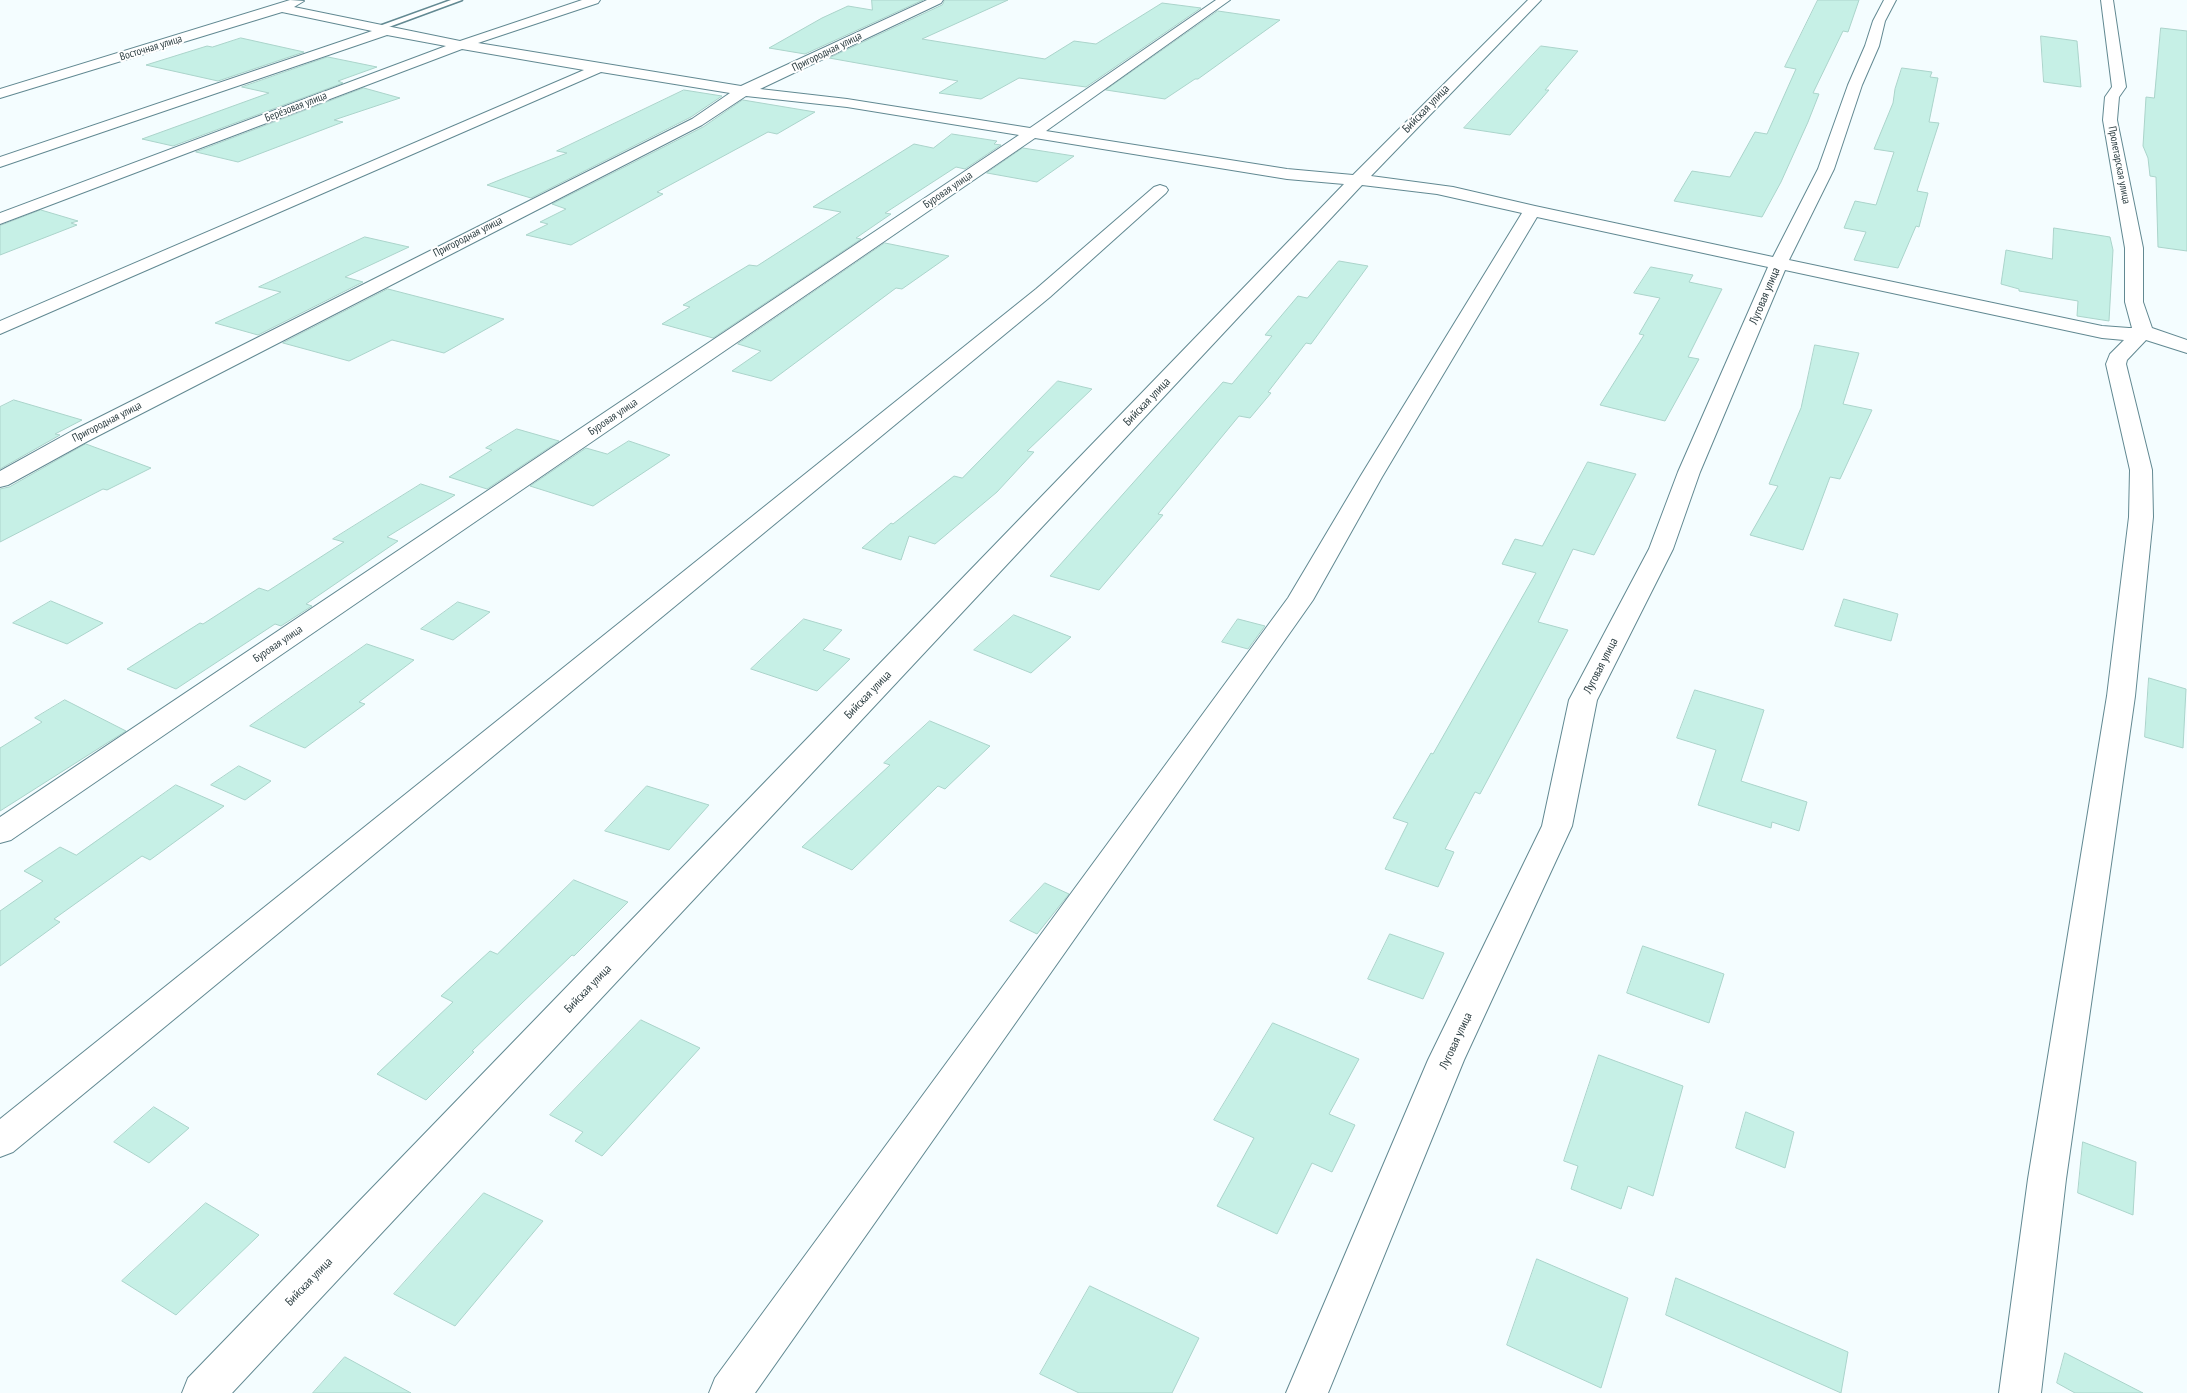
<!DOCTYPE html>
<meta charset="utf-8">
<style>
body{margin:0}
canvas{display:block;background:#f4fdff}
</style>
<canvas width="2187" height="1393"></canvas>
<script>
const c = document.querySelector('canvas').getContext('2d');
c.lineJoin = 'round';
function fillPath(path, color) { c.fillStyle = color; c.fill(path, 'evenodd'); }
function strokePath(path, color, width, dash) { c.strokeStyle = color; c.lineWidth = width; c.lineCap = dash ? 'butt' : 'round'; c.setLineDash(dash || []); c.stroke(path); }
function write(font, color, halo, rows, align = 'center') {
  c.font = font + ' "PT Sans Narrow",sans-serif'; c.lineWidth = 4; c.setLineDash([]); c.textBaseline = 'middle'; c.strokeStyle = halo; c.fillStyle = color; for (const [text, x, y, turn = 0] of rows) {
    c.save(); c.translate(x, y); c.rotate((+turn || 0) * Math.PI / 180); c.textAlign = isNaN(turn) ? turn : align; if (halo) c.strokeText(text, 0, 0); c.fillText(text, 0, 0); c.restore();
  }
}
const building = new Path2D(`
 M 872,0 L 923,0 L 805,54 L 769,48 L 822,18 L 848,6 L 872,10 Z
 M 945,0 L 1008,0 L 922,39 L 1045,59 L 1074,41 L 1096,44 L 1162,3 L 1201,8 L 1086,87 L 1019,78 L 981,99 L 939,93 L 958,81 L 829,58 L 942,5 Z
 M 1818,0 L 1859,0 L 1848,32 L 1843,31 L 1813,93 L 1819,94 L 1808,122 L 1781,182 L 1762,217 L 1674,201 L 1692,171 L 1730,177 L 1755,132 L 1767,134 L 1796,69 L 1785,67 Z
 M 1218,11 L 1280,20 L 1198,79 L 1195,79 L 1165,99 L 1106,90 Z
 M 2161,28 L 2187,31 L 2187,251 L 2158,247 L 2156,177 L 2150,176 L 2148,158 L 2143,146 L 2146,97 L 2154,98 Z
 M 2041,36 L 2077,41 L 2081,87 L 2044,82 Z
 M 241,38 L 304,52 L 218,81 L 146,65 L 207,46 L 212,47 Z
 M 1541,46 L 1578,51 L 1545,90 L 1549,90 L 1510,135 L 1464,128 Z
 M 328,57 L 377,67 L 338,81 L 343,83 L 173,146 L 142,139 L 269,93 L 242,87 Z
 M 1902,68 L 1932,72 L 1930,77 L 1938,78 L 1929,122 L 1939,123 L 1917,191 L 1928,193 L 1919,227 L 1916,226 L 1898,268 L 1854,260 L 1866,232 L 1844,228 L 1855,201 L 1876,205 L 1894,152 L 1874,149 L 1893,103 L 1895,89 Z
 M 364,88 L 400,98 L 334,120 L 343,122 L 238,162 L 196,152 Z
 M 684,90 L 722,96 L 691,117 L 531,198 L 487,185 L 567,153 L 557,151 Z
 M 743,100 L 815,112 L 777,134 L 768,132 L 657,192 L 663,194 L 571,245 L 526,235 L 548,224 L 540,222 L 566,209 L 552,204 L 703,127 Z
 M 952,134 L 997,141 L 994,144 L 1001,145 L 965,169 L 956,167 L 885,213 L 891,214 L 856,238 L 861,239 L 713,338 L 662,324 L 690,307 L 683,305 L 749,265 L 757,266 L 841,212 L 813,207 L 914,144 L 933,148 Z
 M 1023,148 L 1074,156 L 1037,182 L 987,173 Z
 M 41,210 L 78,221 L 71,223 L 77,225 L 0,255 L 0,226 Z
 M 2054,228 L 2110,237 L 2113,250 L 2109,321 L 2077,316 L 2078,301 L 2019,291 L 2019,289 L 2001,284 L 2006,250 L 2052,259 Z
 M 365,237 L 409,247 L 345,277 L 363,282 L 258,335 L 215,323 L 281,292 L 259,287 Z
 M 885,243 L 949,256 L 902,289 L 896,288 L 771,381 L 732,371 L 761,351 L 738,344 Z
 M 1339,261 L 1368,266 L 1311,344 L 1306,343 L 1268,392 L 1271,393 L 1250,418 L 1239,416 L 1158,514 L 1163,515 L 1099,590 L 1050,576 L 1223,382 L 1232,384 L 1272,336 L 1265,335 L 1298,296 L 1307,298 Z
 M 1651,267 L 1693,275 L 1689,282 L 1722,289 L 1688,357 L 1699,359 L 1665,421 L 1600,405 L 1644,335 L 1639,334 L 1660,298 L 1634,293 Z
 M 388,289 L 504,319 L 444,353 L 392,340 L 349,361 L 283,343 Z
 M 1815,345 L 1859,353 L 1843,404 L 1872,410 L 1840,479 L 1830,477 L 1803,550 L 1750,535 L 1778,486 L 1769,484 L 1801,408 Z
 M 1058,381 L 1092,389 L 1027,451 L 1034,452 L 997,492 L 935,544 L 909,536 L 901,560 L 862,548 L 891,523 L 893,524 L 954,476 L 962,478 Z
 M 14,400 L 82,420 L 55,434 L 60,435 L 0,469 L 0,407 Z
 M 517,429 L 559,441 L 487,489 L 449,477 L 492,450 L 486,448 Z
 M 629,441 L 670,455 L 593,506 L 530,486 L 586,448 L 607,454 Z
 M 86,444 L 151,468 L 107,490 L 103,489 L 0,542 L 0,489 L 9,487 Z
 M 1588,462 L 1636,474 L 1594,555 L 1573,549 L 1538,622 L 1568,630 L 1480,794 L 1475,792 L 1445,849 L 1454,852 L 1438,887 L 1385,869 L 1408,823 L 1393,818 L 1431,753 L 1433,754 L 1536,573 L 1502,564 L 1515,539 L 1542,546 Z
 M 421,484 L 455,495 L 387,537 L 398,541 L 306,604 L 312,606 L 281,626 L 275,624 L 176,689 L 127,669 L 200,623 L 203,624 L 259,588 L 268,591 L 344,542 L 333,539 Z
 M 1844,599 L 1898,614 L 1891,641 L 1835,626 Z
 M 51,601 L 103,623 L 67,644 L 13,623 Z
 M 458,602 L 490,612 L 453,640 L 421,629 Z
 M 1014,615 L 1071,637 L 1031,673 L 974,650 Z
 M 804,619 L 842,630 L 823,650 L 850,659 L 817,691 L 751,669 Z
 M 1238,619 L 1265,626 L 1248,649 L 1222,642 Z
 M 367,644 L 414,660 L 359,702 L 365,704 L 305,748 L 250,726 Z
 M 2149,678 L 2186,689 L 2183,748 L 2145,737 Z
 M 1695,690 L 1764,710 L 1741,781 L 1807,802 L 1799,831 L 1772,822 L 1771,828 L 1698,805 L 1716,750 L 1677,738 Z
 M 65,700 L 126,731 L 0,811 L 0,748 L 42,722 L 35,718 Z
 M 930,721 L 990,746 L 945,789 L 938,786 L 852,870 L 802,847 L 890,765 L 884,763 Z
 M 239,766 L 271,781 L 245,800 L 211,785 Z
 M 176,785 L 224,806 L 150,860 L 142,856 L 54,919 L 60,922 L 0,966 L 0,911 L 43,881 L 24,871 L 60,847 L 76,855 Z
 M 647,786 L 709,805 L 669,850 L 605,831 Z
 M 574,880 L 628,902 L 574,956 L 572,955 L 472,1051 L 474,1052 L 426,1100 L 377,1074 L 453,1002 L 441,996 L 490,951 L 497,954 Z
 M 1045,883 L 1069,894 L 1037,934 L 1010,921 Z
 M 1390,934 L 1444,953 L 1423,999 L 1368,979 Z
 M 1643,946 L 1724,974 L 1709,1023 L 1627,993 Z
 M 641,1020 L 700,1048 L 602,1156 L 575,1141 L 583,1132 L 550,1115 Z
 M 1273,1023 L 1359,1059 L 1329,1114 L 1355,1125 L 1332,1172 L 1312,1163 L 1277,1234 L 1217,1206 L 1254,1138 L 1214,1120 Z
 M 1599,1055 L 1683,1086 L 1653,1196 L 1628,1186 L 1621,1209 L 1571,1189 L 1578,1166 L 1564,1161 Z
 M 154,1107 L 189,1128 L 149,1163 L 114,1142 Z
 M 1746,1112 L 1794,1132 L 1785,1168 L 1736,1148 Z
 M 2083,1142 L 2136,1162 L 2133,1215 L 2078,1193 Z
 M 484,1193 L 543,1221 L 455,1326 L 394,1294 Z
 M 206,1203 L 259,1235 L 176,1315 L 122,1281 Z
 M 1537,1259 L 1628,1298 L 1601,1388 L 1507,1345 Z
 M 1676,1278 L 1848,1352 L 1841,1393 L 1666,1315 Z
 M 1090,1286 L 1199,1338 L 1172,1393 L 1079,1393 L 1040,1374 Z
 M 2065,1353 L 2143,1393 L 2075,1393 L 2057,1383 Z
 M 345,1357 L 411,1393 L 313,1393 Z`);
fillPath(building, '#c6f0e6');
strokePath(building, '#abd4cb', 1);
const service = new Path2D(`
 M 451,0 L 462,0 L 378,31 L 371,29 Z`);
const minor = new Path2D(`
 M 290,0 L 304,1 L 294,7 L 460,41 L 582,0 L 600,0 L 598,3 L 478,43 L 741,86 L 927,0 L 943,0 L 941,3 L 760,89 L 847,99 L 1030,128 L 1216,0 L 1230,0 L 1046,131 L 1287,169 L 1353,175 L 1528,0 L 1541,0 L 1371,176 L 1453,187 L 1535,206 L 1773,257 L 1818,169 L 1848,85 L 1865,46 L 1873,21 L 1884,0 L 1896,0 L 1885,21 L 1879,46 L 1862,85 L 1834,169 L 1789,260 L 2102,326 L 2129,328 L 2132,328 L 2125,302 L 2125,248 L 2103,120 L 2105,97 L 2112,87 L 2101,0 L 2113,0 L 2126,87 L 2119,97 L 2117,120 L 2143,248 L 2143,302 L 2152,328 L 2187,340 L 2187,353 L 2146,340 L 2127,360 L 2126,364 L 2152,470 L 2153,517 L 2135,696 L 2066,1179 L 2041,1393 L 1999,1393 L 2028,1179 L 2107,696 L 2129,517 L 2130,470 L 2106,364 L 2110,354 L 2124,340 L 2102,338 L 1785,270 L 1700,472 L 1673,549 L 1597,700 L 1572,826 L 1464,1060 L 1328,1393 L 1286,1393 L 1428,1060 L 1542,826 L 1569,700 L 1649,549 L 1678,472 L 1768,267 L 1537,217 L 1382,477 L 1313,600 L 755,1393 L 709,1393 L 715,1378 L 1288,598 L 1360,477 L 1522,213 L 1437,194 L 1362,185 L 232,1393 L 182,1393 L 188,1378 L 1344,184 L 1287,179 L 1035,138 L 11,840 L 0,843 L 0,817 L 1019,135 L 847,107 L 746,96 L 702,125 L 88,441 L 8,485 L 0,487 L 0,471 L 72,431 L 692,119 L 730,93 L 601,72 L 0,334 L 0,321 L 584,70 L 462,49 L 0,224 L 0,213 L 446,46 L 387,35 L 0,167 L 0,157 L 372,31 L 282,12 L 0,98 L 0,89 Z
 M 1160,185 L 1166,187 L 1168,190 L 1166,193 L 1050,297 L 13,1152 L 0,1157 L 0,1119 L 1036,289 L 1154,187 Z`);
strokePath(service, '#628992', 3);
strokePath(minor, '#628992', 2);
fillPath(service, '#fff');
fillPath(minor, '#fff');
write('11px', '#2d3e42', '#fff', [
 ["Восточная улица",151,48,-17],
 ["Пригородная улица",827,52,-26],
 ["Берёзовая улица",296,107,-21],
 ["Пролетарская улица",2119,165,79],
 ["Буровая улица",948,190,-34],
 ["Пригородная улица",468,237,-27],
 ["Буровая улица",613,417,-34],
 ["Пригородная улица",107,422,-27],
 ["Буровая улица",278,644,-34]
]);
write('12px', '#2d3e42', '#fff', [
 ["Бийская улица",1426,109,-46],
 ["Луговая улица",1765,296,-67],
 ["Бийская улица",1147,402,-46],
 ["Луговая улица",1601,666,-63],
 ["Бийская улица",868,695,-46],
 ["Бийская улица",588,989,-46],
 ["Луговая улица",1456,1041,-65],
 ["Бийская улица",309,1282,-46]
]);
</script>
